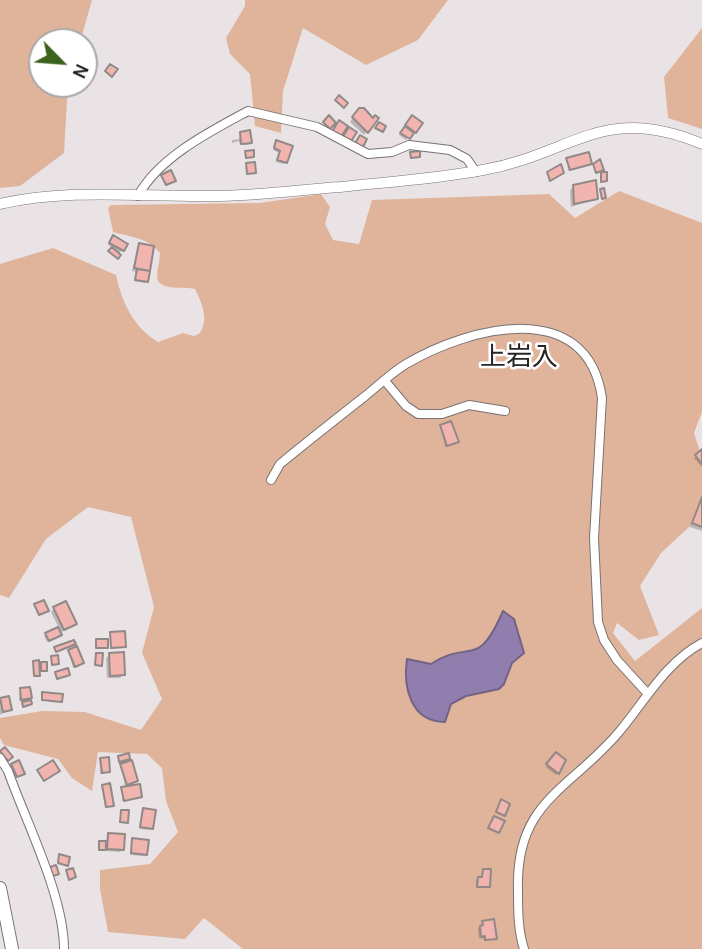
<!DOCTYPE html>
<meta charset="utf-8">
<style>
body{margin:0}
#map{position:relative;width:702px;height:949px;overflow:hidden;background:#eae3e5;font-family:Karla,sans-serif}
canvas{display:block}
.north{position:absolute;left:28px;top:28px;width:70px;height:70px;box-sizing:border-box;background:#fff;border:2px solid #a9a8a8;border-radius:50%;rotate:115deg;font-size:19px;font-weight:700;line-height:28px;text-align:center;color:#272526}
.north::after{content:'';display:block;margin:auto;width:24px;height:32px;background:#3c631e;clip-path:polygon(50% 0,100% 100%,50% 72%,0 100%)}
</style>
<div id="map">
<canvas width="702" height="949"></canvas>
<div class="north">N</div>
</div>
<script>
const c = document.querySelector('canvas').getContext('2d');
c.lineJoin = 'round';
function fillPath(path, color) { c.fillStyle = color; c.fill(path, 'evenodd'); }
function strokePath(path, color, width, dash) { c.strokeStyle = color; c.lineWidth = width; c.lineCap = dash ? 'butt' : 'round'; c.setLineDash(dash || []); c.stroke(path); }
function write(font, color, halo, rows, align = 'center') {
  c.font = font + ' Karla,"Noto Sans JP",sans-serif'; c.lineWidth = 5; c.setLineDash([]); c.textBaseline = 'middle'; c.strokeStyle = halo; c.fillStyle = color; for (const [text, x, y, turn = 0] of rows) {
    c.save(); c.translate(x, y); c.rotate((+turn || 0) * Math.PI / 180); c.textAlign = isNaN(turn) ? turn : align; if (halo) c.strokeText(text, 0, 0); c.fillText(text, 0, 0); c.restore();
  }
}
fillPath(new Path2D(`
 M 0,0 L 92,0 L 80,42 L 42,42 L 42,84 L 68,84 L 64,153 L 20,186 L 0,188 Z
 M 245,0 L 448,0 L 418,40 L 366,65 L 303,28 L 283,91 L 281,133 L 255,126 L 250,74 L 230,54 L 226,38 L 245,6 Z
 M 702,28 L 702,129 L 668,118 L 664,77 Z
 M 619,191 L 702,223 L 702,412 L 694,433 L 702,458 L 702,515 L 661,553 L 640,586 L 659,635 L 639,640 L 617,623 L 613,633 L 635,661 L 702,608 L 702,949 L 243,949 L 204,918 L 185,939 L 108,932 L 100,889 L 100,870 L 150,864 L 178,832 L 166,801 L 162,768 L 147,754 L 98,752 L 92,791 L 72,778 L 58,759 L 4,745 L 0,738 L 0,718 L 42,711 L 85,712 L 141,730 L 162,699 L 142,653 L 154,607 L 131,517 L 88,507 L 46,539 L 9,598 L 0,595 L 0,264 L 53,248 L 116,275 C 122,302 133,327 158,342 L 183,333 L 194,336 L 200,333 C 209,318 202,304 195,289 C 185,286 157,292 157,276 C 157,269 160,261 160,253 C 148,238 131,237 113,232 L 108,208 L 111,205 L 260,203 L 321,194 L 330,207 L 325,224 L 333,240 L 359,244 L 372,200 L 549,194 L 575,218 Z`), '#dfb49b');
const water = new Path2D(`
 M 503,611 L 514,619 L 524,653 L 512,663 L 504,684 L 499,689 L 466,696 L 451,704 L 445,722 C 410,722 403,686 407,659 L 431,664 C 471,638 477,671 503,611 Z`);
fillPath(water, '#917eae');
strokePath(water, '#716385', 2);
fillPath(new Path2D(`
 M 356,113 L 376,119 L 364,135 L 350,122 Z
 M 410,120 L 420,123 L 406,140 L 399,135 Z
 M 241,133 L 250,143 L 248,145 L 240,145 L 239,141 L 232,143 L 232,140 L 239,139 Z
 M 277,142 L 286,162 L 284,164 L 276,162 L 279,153 L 273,150 Z
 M 567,159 L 590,163 L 568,171 Z
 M 574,186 L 596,199 L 571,207 L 570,190 Z
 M 111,239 L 126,244 L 116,258 L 109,252 L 113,248 L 108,245 Z
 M 139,245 L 148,270 L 145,283 L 134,281 L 136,272 L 132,271 Z
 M 441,426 L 457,442 L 455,444 L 445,447 Z
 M 702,451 L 702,467 L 694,458 Z
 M 702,496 L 702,531 L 690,527 Z
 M 55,608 L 75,623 L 47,642 L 44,636 L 59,628 L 51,612 Z
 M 111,634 L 124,646 L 122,648 L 110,649 Z
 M 69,651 L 80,664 L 73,668 Z
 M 110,655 L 123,674 L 120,678 L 107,678 L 106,658 Z
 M 20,690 L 30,698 L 25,703 L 30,704 L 23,706 L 26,700 L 19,701 Z
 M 43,693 L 60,701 L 41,701 Z
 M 1,699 L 10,709 L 0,715 L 0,700 Z
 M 556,754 L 558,773 L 556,775 L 546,767 Z
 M 101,760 L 108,771 L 106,773 L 100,774 Z
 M 12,765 L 21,775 L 14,778 Z
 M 121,766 L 136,781 L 134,783 L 125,786 Z
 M 103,787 L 112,805 L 110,807 L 105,808 Z
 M 122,789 L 140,796 L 122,801 Z
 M 143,810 L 151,828 L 149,830 L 139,829 Z
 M 109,835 L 122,850 L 120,852 L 106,851 L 100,843 L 106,843 Z
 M 133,840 L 146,854 L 144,856 L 130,855 Z
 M 483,871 L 488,887 L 476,888 L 476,880 L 481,879 Z
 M 483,922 L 495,938 L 493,940 L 479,938 L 478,929 Z`), '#0003');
const building = new Path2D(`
 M 110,64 L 118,69 L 112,77 L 105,71 Z
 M 339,95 L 348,103 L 344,108 L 335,100 Z
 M 359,108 L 364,108 L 373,118 L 375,115 L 379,118 L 368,133 L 352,117 Z
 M 329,115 L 336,123 L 330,129 L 323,122 Z
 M 412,115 L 423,123 L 416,133 L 405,125 Z
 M 339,120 L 348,126 L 341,137 L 332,132 Z
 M 379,122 L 386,126 L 383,132 L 375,128 Z
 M 405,126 L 414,133 L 410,139 L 400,133 Z
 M 349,127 L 357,132 L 350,143 L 342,138 Z
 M 250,130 L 252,143 L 241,144 L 240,132 Z
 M 360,135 L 367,139 L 362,149 L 354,145 Z
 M 276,140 L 293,146 L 287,163 L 277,160 L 280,151 L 274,148 Z
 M 254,150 L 254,157 L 246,158 L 245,151 Z
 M 420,151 L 420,157 L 411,158 L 410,152 Z
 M 589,152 L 592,164 L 570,170 L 566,158 Z
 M 600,159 L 604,170 L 596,173 L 593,164 Z
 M 255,162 L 256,173 L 247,174 L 246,163 Z
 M 561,164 L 564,173 L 550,181 L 547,172 Z
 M 171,170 L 176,181 L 166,185 L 161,175 Z
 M 601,172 L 607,172 L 607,181 L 601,182 Z
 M 596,180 L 598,199 L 574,204 L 573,185 Z
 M 604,188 L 606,198 L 602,199 L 600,189 Z
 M 113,235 L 128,244 L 124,251 L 109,243 Z
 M 139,243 L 154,246 L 150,271 L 134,268 Z
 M 112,247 L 121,255 L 118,259 L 108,251 Z
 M 137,269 L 150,271 L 148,282 L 135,280 Z
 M 451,421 L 459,442 L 447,446 L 440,425 Z
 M 702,449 L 702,464 L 695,455 Z
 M 702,497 L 702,527 L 692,523 Z
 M 44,600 L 49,611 L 39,615 L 34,604 Z
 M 66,601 L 77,624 L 64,630 L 53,607 Z
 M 58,627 L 62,635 L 49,641 L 45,633 Z
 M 125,631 L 126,647 L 111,648 L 110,632 Z
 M 96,639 L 108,639 L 108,648 L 96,648 Z
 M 74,640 L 76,644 L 56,652 L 54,647 Z
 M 77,646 L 84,663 L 75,667 L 68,650 Z
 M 124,652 L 125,675 L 110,676 L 109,653 Z
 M 96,653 L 103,653 L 102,666 L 95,665 Z
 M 58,655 L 59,664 L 52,665 L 51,656 Z
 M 39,660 L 40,676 L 34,676 L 33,661 Z
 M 41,662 L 47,662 L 47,671 L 41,671 Z
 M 68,668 L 70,675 L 57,679 L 55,672 Z
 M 30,687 L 32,698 L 21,700 L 20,688 Z
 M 42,692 L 63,694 L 62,702 L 42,700 Z
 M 9,696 L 12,710 L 3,712 L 0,698 Z
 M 31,700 L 32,704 L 23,707 L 22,702 Z
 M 5,747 L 13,757 L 8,761 L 0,751 Z
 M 556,752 L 566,760 L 559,774 L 546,764 Z
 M 129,753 L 130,759 L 119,762 L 118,756 Z
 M 109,757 L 110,772 L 102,773 L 100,758 Z
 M 19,760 L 25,774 L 17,777 L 11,764 Z
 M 53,760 L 60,771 L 44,781 L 37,770 Z
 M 132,760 L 138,781 L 127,785 L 120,764 Z
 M 110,783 L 114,806 L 106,807 L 102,785 Z
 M 140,784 L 142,797 L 124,801 L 121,787 Z
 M 501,799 L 510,804 L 505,816 L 496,812 Z
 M 143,808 L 156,810 L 153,829 L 140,827 Z
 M 121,810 L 129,810 L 128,823 L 120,822 Z
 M 494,816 L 505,821 L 499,833 L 488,828 Z
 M 108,833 L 125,834 L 124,850 L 107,849 Z
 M 132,838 L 149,840 L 147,855 L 131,853 Z
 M 99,841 L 106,841 L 106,850 L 99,850 Z
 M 59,854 L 70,857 L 68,866 L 58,863 Z
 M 56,865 L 59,874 L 53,876 L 50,867 Z
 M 73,868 L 76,877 L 69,880 L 66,870 Z
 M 483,869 L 491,869 L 490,887 L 477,887 L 478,877 L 482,877 Z
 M 494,919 L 497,939 L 485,940 L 485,936 L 481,937 L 480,926 L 483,925 L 482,921 Z`);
fillPath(building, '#f2b4ae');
strokePath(building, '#908988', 2);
const minor = new Path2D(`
 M 138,196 C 159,157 211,131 248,111 L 317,127 L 368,154 L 392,152 L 409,145 L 450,150 L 467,159 L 476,172
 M 385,381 L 406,406 L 418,414 L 442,414 L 469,405 L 505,411
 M 271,480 L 280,464 C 308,441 336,419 364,397 C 378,386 391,373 406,364 C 469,327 587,296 602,398 L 594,538 L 598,622 L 604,640 L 617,660 L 648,694
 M 0,758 L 8,771 C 26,822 64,896 64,949
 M 524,949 C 518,930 518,911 518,891 C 515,801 569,791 619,732 C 645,701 666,662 702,643`);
const tertiary = new Path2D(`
 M 0,204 C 69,188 142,197 212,196 C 255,196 297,190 340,187 C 387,182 435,179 483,170 C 573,154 603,102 702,144`);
const trunk = new Path2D(`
 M 0,888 L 12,949`);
strokePath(minor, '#787274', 10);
strokePath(tertiary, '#787274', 11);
strokePath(trunk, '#787274', 14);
strokePath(minor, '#fff', 8);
strokePath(tertiary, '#fff', 10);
strokePath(trunk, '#fff', 12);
write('26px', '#272526', '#fff', [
 ["上岩入",519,358]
]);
</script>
